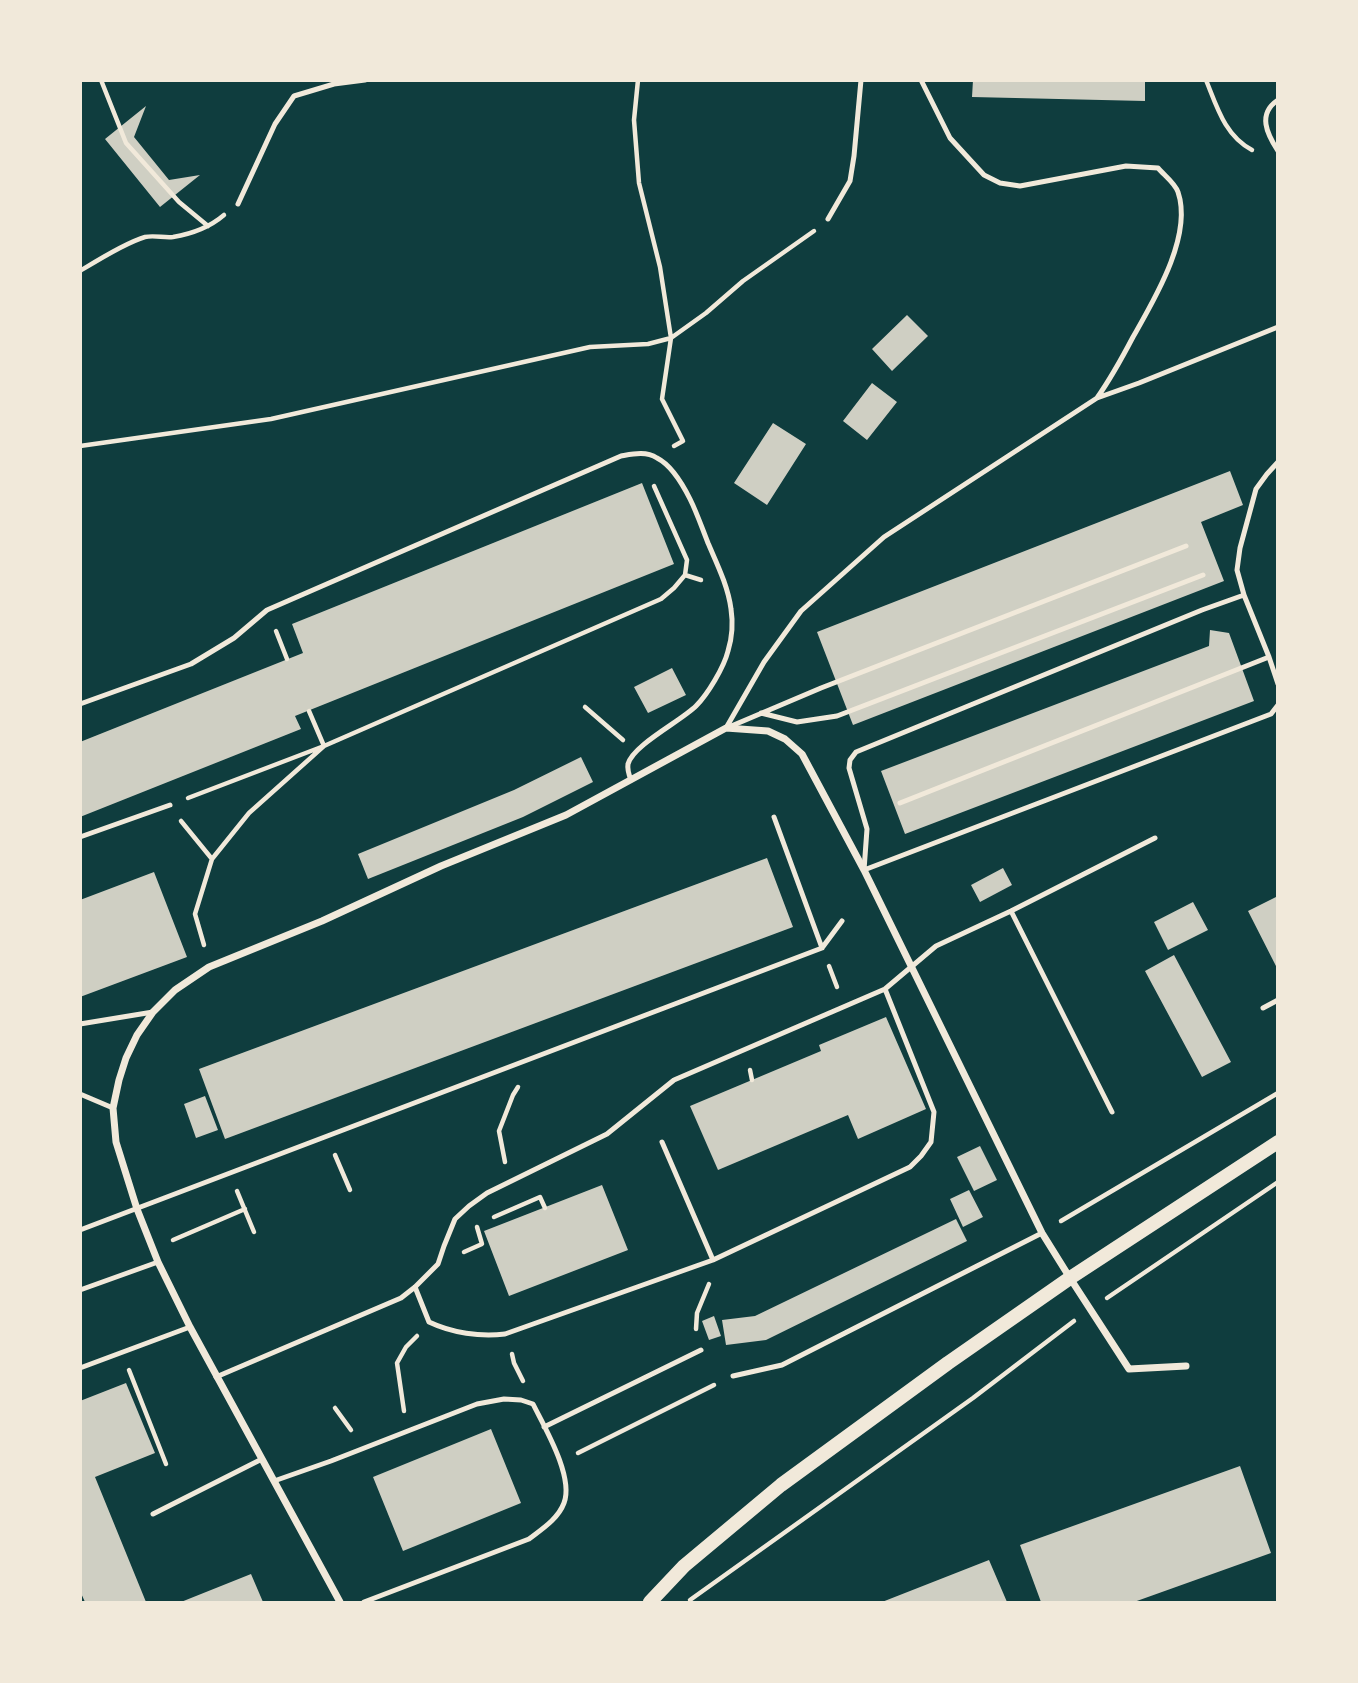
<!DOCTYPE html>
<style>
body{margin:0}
#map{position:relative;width:1358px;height:1683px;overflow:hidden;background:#0f3d3e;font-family:"Times New Roman",serif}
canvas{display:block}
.frame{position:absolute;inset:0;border:82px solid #f1e9da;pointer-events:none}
</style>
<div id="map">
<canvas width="1358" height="1683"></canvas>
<div class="frame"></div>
</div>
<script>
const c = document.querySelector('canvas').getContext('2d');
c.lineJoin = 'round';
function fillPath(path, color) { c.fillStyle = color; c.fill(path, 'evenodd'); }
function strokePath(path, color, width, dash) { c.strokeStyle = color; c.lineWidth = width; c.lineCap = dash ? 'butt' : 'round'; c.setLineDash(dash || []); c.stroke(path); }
fillPath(new Path2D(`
 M 973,80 L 1145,80 L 1145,101 L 972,97 Z
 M 146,106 L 134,137 L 169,180 L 200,175 L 160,207 L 105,139 Z
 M 907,315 L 928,336 L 892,371 L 872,349 Z
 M 872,383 L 897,402 L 867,440 L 843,421 Z
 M 773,423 L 806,444 L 767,505 L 734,483 Z
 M 1230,471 L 1243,505 L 1201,522 L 1224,581 L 853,725 L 817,632 Z
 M 642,483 L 674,564 L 295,716 L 301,729 L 80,817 L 80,742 L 303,653 L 292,624 Z
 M 1210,630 L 1229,633 L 1254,701 L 905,834 L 881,771 L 1209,646 Z
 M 672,668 L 686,695 L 648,713 L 634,687 Z
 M 581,757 L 593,782 L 523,817 L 368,879 L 358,854 L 514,790 Z
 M 767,858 L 793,927 L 225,1139 L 199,1069 Z
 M 1003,868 L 1012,885 L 980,902 L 971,885 Z
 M 154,872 L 187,957 L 80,997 L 80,900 Z
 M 1278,896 L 1278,970 L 1248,911 Z
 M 1193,902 L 1208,930 L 1168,950 L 1154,922 Z
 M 1174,955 L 1231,1062 L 1202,1077 L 1145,971 Z
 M 886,1017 L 926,1109 L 858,1139 L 848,1115 L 718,1170 L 690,1106 L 821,1051 L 819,1045 Z
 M 205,1096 L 218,1130 L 196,1138 L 184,1104 Z
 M 980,1146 L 997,1180 L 974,1191 L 957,1157 Z
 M 602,1185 L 628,1250 L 509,1296 L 484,1231 Z
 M 969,1190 L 983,1217 L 963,1227 L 950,1199 Z
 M 956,1219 L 967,1241 L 766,1340 L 726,1345 L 722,1320 L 755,1316 Z
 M 714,1316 L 721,1336 L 709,1340 L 702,1321 Z
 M 126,1383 L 155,1453 L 95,1477 L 146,1602 L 85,1602 L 80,1591 L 80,1401 Z
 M 491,1429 L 521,1503 L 403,1551 L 373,1477 Z
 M 1240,1466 L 1271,1553 L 1134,1602 L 1041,1602 L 1020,1545 Z
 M 989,1560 L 1007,1602 L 882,1602 Z
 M 251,1574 L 263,1602 L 181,1602 Z`), '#cfcfc3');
strokePath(new Path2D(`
 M 101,80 L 126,143 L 179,202 L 208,226
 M 638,80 L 634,120 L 639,183 L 660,267 L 671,338 L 662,399 L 683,441 L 674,446
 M 1206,80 C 1217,107 1225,136 1252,150
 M 80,271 C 98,260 125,243 145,237 C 154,235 164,238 173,237 C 191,234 210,227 224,215
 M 80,446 L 271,419 L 590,347 L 648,344 L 671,338 L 706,313 L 743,281 L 814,231
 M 685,575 L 701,580
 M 276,631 L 287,659
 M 585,707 L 623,740
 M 188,798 L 324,746 L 661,599 L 674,588 L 685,575 L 687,560 L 654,486
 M 181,821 L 212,859 L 249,813 L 324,746 L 309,711
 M 204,945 L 195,914 L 212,859
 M 829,966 L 837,987
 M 750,1070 L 752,1080
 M 335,1155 L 350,1190
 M 505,1162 L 499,1131 L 513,1095 L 518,1087
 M 237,1191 L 254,1232
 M 494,1217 L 540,1197 L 545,1208
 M 1061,1221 L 1278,1093
 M 173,1240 L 245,1209
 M 464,1252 L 482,1244 L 477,1227
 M 1107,1298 L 1278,1182
 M 696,1329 L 697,1313 L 709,1284
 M 512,1354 L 514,1363 L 523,1381
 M 129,1370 L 166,1464
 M 335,1408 L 351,1430
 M 404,1411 L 397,1363 L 406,1347 L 417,1336
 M 578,1453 L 714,1385
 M 690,1600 L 973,1398 L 1074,1321`), '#f1e9da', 4.5);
strokePath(new Path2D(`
 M 1278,100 C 1257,114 1267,134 1278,151
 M 238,204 L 275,124 L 294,96 L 334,84 L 365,80
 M 828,219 L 850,181 L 854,156 L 861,80
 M 1097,398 L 1139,383 L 1278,327
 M 1278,462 L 1267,474 L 1256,489 L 1240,548 L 1237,570 L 1244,595 L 1269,657 L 1278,684
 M 1244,595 L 1202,610 L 856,752 L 850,760 L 849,768 L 867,829 L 864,870 L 1271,714 L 1278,705
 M 80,704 L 191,664 L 234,638 L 267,610 L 621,456 C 633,454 646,451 657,458 C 671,465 683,485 690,499 C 697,513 702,528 708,543 C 717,564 728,586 731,609 C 733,622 732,638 728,651 C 724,667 708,694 696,706 C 681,721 633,745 628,764 C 627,770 629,775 631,780
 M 761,713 L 797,722 L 837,716 L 1203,575
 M 729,727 L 821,688 L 1186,546
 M 726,728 L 764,662 L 801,611 L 884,537 L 1097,398 C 1111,378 1122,358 1133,337 C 1154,300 1193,236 1178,192 C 1175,183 1164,175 1158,168 L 1126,166 L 1020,186 L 1000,183 L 984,175 L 950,138 L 921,80
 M 900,803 L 1269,657
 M 774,817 L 822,948
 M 80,837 L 170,805
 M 1011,911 L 1112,1112
 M 885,989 L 936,946 L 1011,911 L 1155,838
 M 1263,1008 L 1278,1000
 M 80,1024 L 153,1012
 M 80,1094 L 113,1108
 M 662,1142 L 713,1260
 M 80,1230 L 822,948 L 842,921
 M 80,1290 L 158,1262
 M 80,1368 L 190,1327
 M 733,1376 L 782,1365 L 1042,1233
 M 216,1377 L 401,1298 L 415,1287 L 438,1264 L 444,1246 L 455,1219 L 469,1206 L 487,1193 L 607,1134 L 674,1080 L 885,989 L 934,1112 L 931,1142 L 921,1156 L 910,1167 L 713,1260 L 505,1334 C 480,1337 452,1333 429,1322 L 415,1287
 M 544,1427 L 701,1350
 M 274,1481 L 331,1461 L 477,1404 L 504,1399 L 521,1400 L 533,1404 C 545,1428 574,1477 564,1503 C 558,1519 542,1529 529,1539 L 364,1602
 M 153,1514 L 262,1459`), '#f1e9da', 5);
strokePath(new Path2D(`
 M 340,1602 L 190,1327 L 158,1262 L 137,1209 L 116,1142 L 113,1108 L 119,1080 L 126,1058 L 137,1035 L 153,1012 L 175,990 L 209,967 L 322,921 L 441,866 L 566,815 L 726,728 L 768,731 L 785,739 L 802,754 L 864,870 L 1042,1233 L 1070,1278 L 1129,1369 L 1186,1366`), '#f1e9da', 7);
strokePath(new Path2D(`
 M 650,1602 L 684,1566 L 781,1485 L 948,1363 L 1070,1278 L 1278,1142`), '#f1e9da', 14);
</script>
